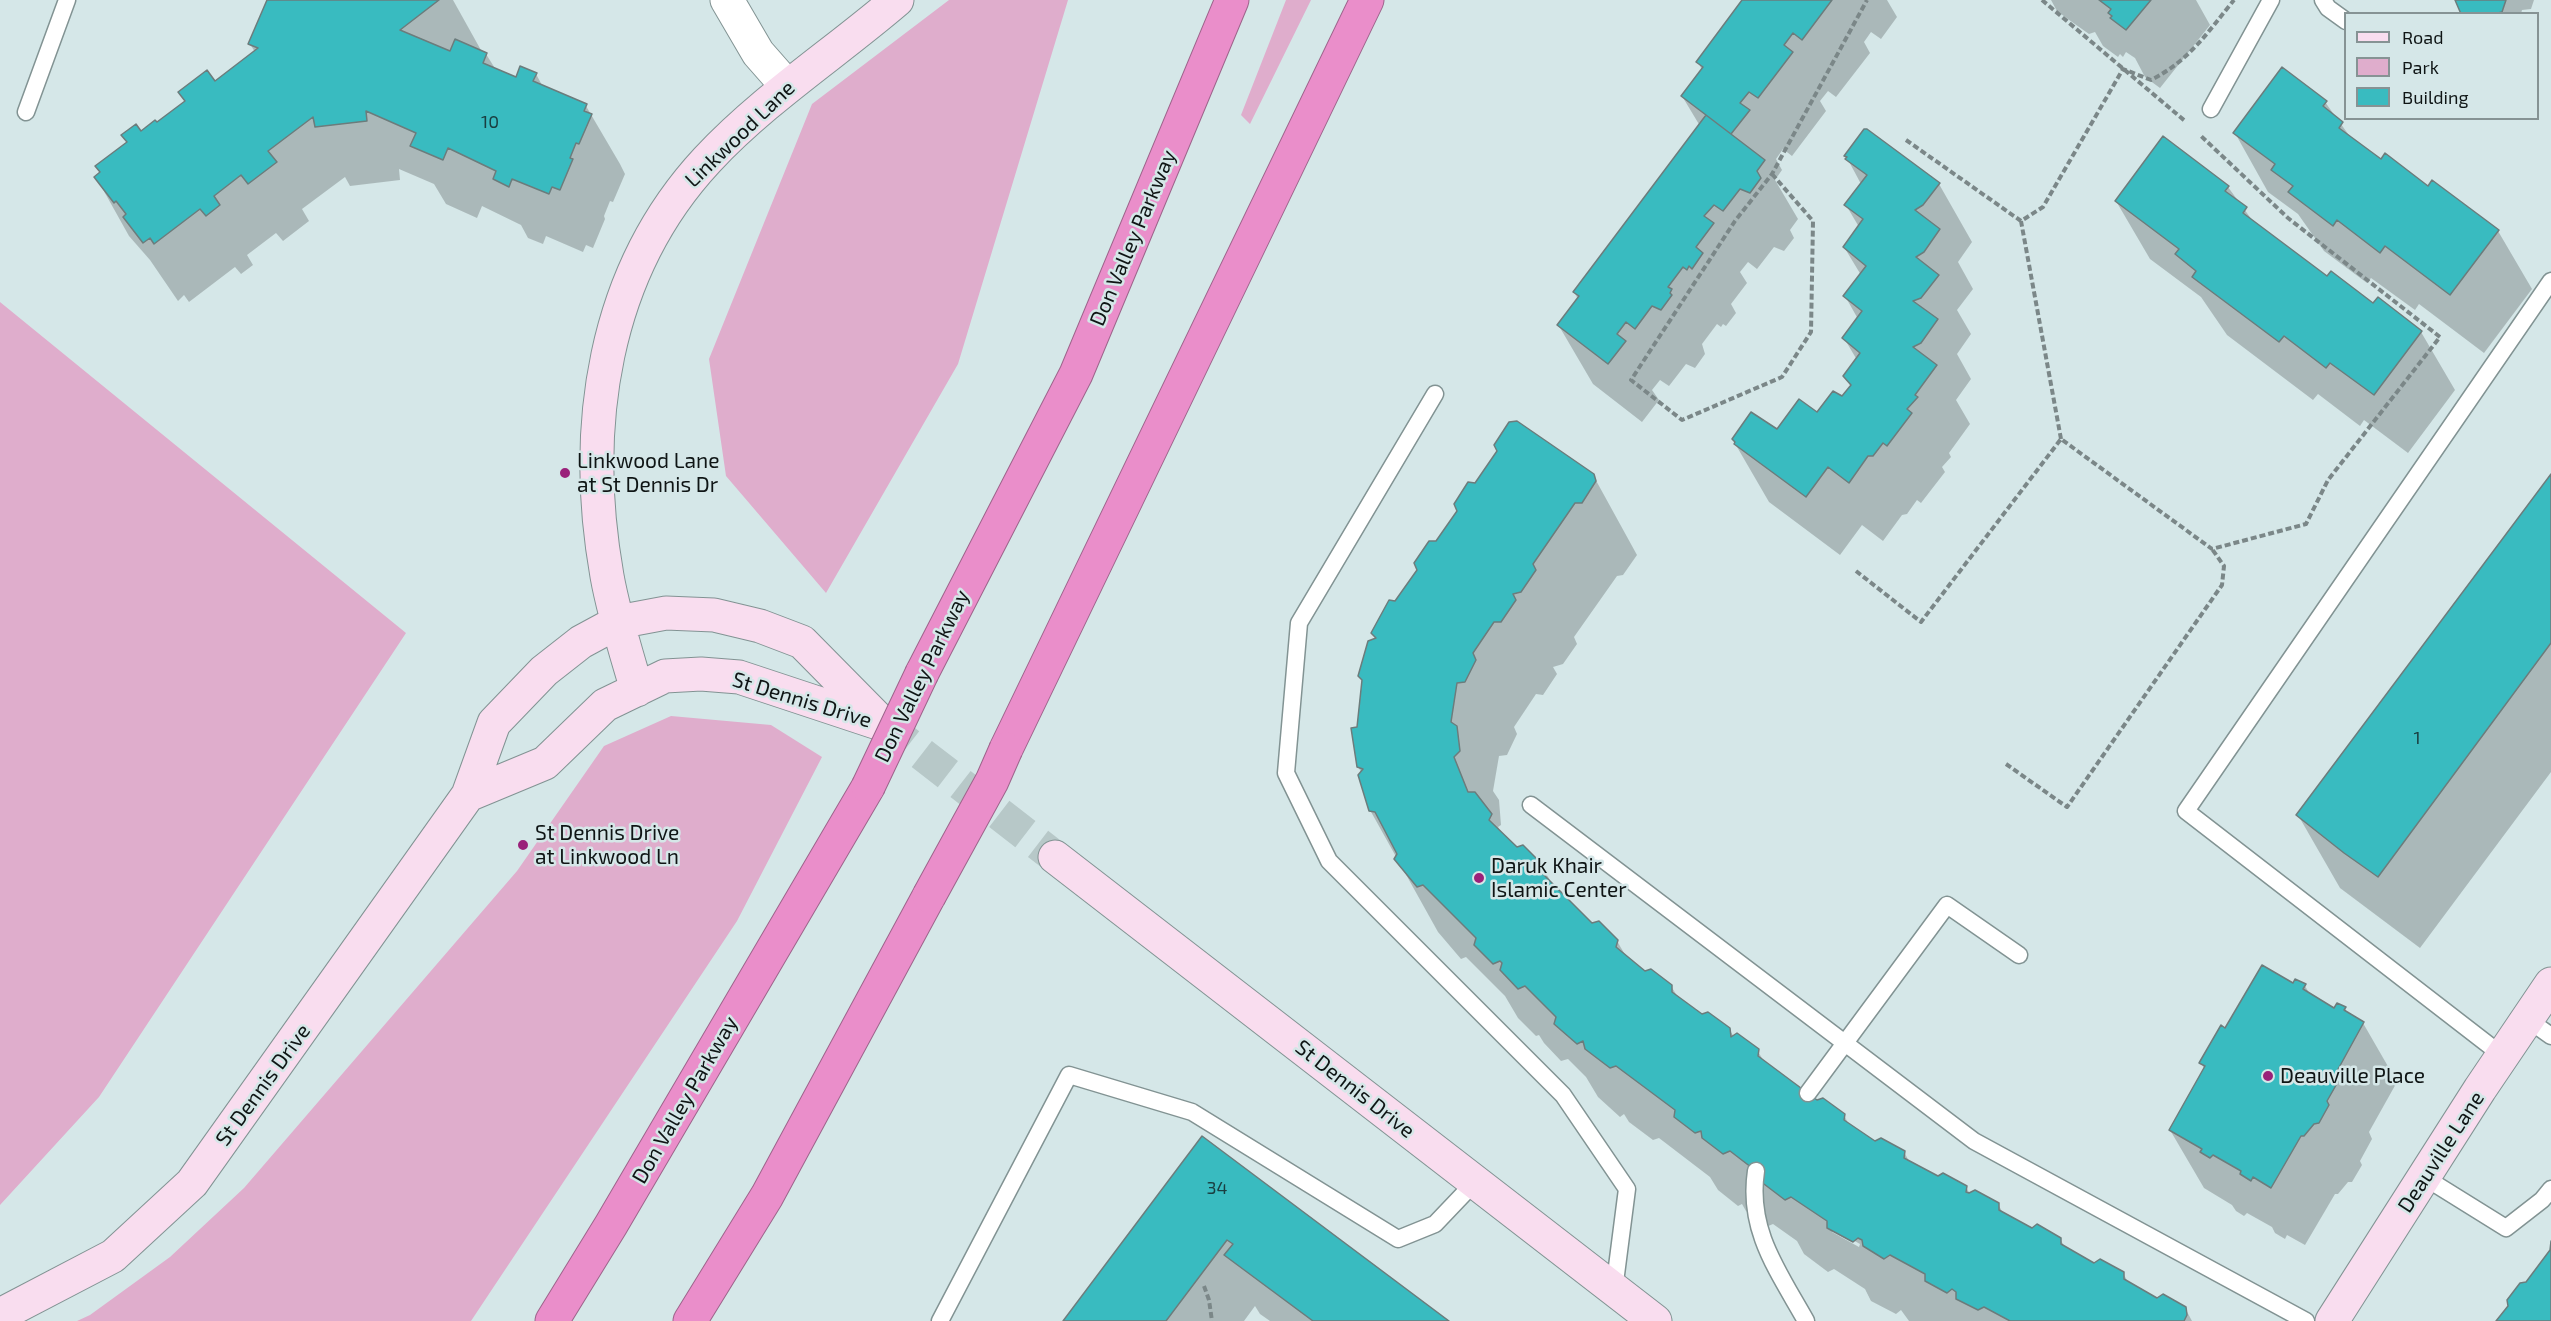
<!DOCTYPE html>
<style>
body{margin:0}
#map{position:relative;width:2551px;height:1321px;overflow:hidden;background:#d5e7e8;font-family:"Exo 2",sans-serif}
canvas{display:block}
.legend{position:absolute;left:2344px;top:12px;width:195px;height:108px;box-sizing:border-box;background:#d5e7e8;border:2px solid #869394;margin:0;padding:8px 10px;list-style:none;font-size:18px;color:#0f1515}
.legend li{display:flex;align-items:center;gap:12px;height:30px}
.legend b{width:30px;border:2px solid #869394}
</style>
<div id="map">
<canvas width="2551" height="1321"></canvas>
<ul class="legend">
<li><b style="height:8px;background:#f9ddef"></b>Road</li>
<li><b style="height:16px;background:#dfadcc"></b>Park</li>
<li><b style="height:16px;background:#39bbc0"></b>Building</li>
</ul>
</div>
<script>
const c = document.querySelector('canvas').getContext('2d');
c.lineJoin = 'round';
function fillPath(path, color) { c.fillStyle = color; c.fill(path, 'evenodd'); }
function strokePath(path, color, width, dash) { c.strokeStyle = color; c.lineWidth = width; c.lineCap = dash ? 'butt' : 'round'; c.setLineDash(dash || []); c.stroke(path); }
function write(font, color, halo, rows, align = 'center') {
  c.font = font + ' "Exo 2",sans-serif'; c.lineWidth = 5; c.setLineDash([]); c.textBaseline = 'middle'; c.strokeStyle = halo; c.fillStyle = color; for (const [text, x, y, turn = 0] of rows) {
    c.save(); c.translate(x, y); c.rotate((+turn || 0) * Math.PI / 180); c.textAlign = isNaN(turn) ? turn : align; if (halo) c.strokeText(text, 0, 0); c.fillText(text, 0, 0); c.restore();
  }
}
fillPath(new Path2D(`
 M 949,0 L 1068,0 L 958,364 L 826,593 L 726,476 L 709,359 L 812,104 Z
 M 1286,0 L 1311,0 L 1250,124 L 1241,115 Z
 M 0,302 L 406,633 L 99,1097 L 0,1205 Z
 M 671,716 L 771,725 L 822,757 L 737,921 L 471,1321 L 77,1321 L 90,1315 L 170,1257 L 244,1188 L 517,871 L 604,746 Z`), '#dfadcc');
fillPath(new Path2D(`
 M 269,0 L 453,0 L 482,52 L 486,54 L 496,70 L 516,79 L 536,74 L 543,87 L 586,106 L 620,164 L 625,174 L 613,202 L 610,201 L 604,216 L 605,219 L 593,248 L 586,245 L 583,252 L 546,236 L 543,244 L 528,238 L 521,225 L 482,206 L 477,218 L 446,204 L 434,184 L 399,169 L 400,180 L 350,186 L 345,177 L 302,209 L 309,221 L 283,241 L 276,233 L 247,255 L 253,265 L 241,274 L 235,267 L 189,302 L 184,295 L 178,301 L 150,260 L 129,236 L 96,177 L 141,133 L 157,125 L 255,52 L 250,44 Z
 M 1744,0 L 1887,0 L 1897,17 L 1881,39 L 1871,32 L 1864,42 L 1870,53 L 1836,97 L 1828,91 L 1820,101 L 1826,111 L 1792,156 L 1783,149 L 1776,159 L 1782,170 L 1775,180 L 1798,219 L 1790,230 L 1794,238 L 1784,251 L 1774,247 L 1757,269 L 1748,262 L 1740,272 L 1747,283 L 1731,304 L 1736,313 L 1726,326 L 1723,324 L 1721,327 L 1717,324 L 1702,344 L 1705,354 L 1695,368 L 1686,364 L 1669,386 L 1660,380 L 1652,390 L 1659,400 L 1642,422 L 1593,384 L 1559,326 L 1578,299 L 1574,292 L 1700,126 L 1682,96 L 1702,70 L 1698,62 Z
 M 2051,0 L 2196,0 L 2210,25 L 2160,88 L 2145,77 L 2135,58 L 2126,52 L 2123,57 L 2120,54 L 2118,57 L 2103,46 L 2095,32 L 2089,34 L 2072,22 L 2057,11 Z
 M 2456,0 L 2534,0 L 2531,9 L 2522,10 L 2521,14 L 2462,14 Z
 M 2325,102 L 2351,138 L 2381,161 L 2498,231 L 2532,289 L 2484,353 L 2419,304 L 2415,310 L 2371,278 L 2367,283 L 2324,251 L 2298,214 L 2268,192 L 2235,133 Z
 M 1846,156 L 1939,184 L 1972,242 L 1958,262 L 1973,289 L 1957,310 L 1971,334 L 1957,354 L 1971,379 L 1956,400 L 1970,424 L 1949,453 L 1951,457 L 1942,467 L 1945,472 L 1921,503 L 1917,500 L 1907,514 L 1902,515 L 1883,541 L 1862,525 L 1840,555 L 1769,502 L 1733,440 L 1777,431 L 1817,414 L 1843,398 L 1851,387 L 1845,376 L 1857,360 L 1844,338 L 1858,319 L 1845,296 L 1861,275 L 1844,247 L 1859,227 L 1846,205 L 1861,184 Z
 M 2228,187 L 2255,224 L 2327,278 L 2421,332 L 2455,390 L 2408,453 L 2364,420 L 2360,426 L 2318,394 L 2313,400 L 2227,335 L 2201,297 L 2150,259 L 2116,201 Z
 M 1593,475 L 1637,555 L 1623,575 L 1617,576 L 1574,637 L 1577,644 L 1563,664 L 1553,667 L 1557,674 L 1543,695 L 1536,694 L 1514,727 L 1517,734 L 1507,755 L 1499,756 L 1493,791 L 1499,800 L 1501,825 L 1498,827 L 1503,835 L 1517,849 L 1541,865 L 1554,887 L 1592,924 L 1617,941 L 1627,958 L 1645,973 L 1671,986 L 1679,999 L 1701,1016 L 1729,1029 L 1734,1037 L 1757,1050 L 1765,1063 L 1817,1102 L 1844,1115 L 1850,1127 L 1875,1142 L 1904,1152 L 1910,1163 L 1938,1178 L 1966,1187 L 1970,1194 L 1998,1204 L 2004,1215 L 2032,1230 L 2060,1239 L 2066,1249 L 2094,1264 L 2123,1273 L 2129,1284 L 2157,1299 L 2185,1308 L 2192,1321 L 1909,1321 L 1901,1310 L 1896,1314 L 1871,1301 L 1865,1289 L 1834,1269 L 1828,1272 L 1804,1254 L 1797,1241 L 1773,1224 L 1766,1227 L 1746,1211 L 1742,1204 L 1738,1206 L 1718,1190 L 1710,1177 L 1659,1138 L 1653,1140 L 1629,1122 L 1624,1114 L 1620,1117 L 1598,1097 L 1586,1077 L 1568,1059 L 1561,1061 L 1544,1043 L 1539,1035 L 1536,1036 L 1518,1018 L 1505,996 L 1466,957 L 1461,959 L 1438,932 L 1370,810 L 1362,773 L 1358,767 L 1363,683 L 1359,676 L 1377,640 L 1373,633 L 1437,543 ZM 1832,1228 L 1860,1244 L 1859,1247 L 1832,1232 Z
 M 2551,476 L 2551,772 L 2420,948 L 2340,888 L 2298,815 Z
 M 2294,985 L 2305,986 L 2311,996 L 2335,1010 L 2345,1008 L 2348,1015 L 2363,1023 L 2397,1082 L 2369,1132 L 2372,1139 L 2360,1161 L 2362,1165 L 2352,1182 L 2348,1182 L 2338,1194 L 2335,1194 L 2305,1245 L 2287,1235 L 2285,1239 L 2275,1233 L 2272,1227 L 2247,1213 L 2244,1216 L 2236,1211 L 2232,1205 L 2204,1188 L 2170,1130 L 2205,1070 L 2201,1063 L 2226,1030 Z
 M 1202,1138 L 1446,1321 L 1270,1321 L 1260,1314 L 1255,1306 L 1244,1321 L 1065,1321 Z`), '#0003');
const building = new Path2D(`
 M 267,0 L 439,0 L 400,30 L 450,51 L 455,39 L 487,53 L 483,63 L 516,77 L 520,66 L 537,73 L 533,81 L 587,104 L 584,111 L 592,114 L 579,144 L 576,143 L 570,158 L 573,159 L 560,190 L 552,187 L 549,194 L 512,179 L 509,187 L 493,179 L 496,171 L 448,148 L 443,160 L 410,146 L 416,133 L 366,111 L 367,121 L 315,127 L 313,117 L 268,151 L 277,162 L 248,184 L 241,175 L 214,196 L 220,205 L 206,216 L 200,209 L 154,244 L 150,238 L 143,243 L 123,217 L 126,214 L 116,201 L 114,203 L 94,177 L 100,172 L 95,166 L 127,142 L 121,135 L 136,124 L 141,131 L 155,120 L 157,122 L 185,101 L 178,92 L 207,70 L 215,81 L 258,48 L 248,44 Z
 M 1742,0 L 1832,0 L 1802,40 L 1793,33 L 1784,45 L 1793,52 L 1758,98 L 1749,92 L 1740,103 L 1750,110 L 1731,134 L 1681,96 L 1703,67 L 1696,62 Z
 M 2099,0 L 2151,0 L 2126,30 L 2110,18 L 2112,16 L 2108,13 L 2111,9 Z
 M 2455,0 L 2506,0 L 2502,12 L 2494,14 L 2461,14 Z
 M 2282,67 L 2327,101 L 2323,106 L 2343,122 L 2339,128 L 2381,159 L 2385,153 L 2428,186 L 2432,180 L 2499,230 L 2450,295 L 2385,246 L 2380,253 L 2337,220 L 2333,226 L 2288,192 L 2293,186 L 2271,170 L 2275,164 L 2233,133 Z
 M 1706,115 L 1765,160 L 1757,171 L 1761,178 L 1750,193 L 1740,189 L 1723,211 L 1714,205 L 1704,216 L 1714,223 L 1696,247 L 1703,253 L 1692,269 L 1689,266 L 1687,270 L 1683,267 L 1668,287 L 1672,289 L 1670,293 L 1672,295 L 1661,310 L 1652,306 L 1635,329 L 1626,322 L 1617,334 L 1626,341 L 1608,364 L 1557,325 L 1579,296 L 1573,292 Z
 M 1864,129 L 1867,129 L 1940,183 L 1923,205 L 1915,210 L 1940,229 L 1924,252 L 1916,257 L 1939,275 L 1921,298 L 1913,301 L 1938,319 L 1921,343 L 1913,347 L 1937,365 L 1915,395 L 1918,397 L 1907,409 L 1912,413 L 1887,446 L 1883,443 L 1873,456 L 1868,456 L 1849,483 L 1828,467 L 1806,497 L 1734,444 L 1735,442 L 1732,439 L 1751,412 L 1777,429 L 1799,399 L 1817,412 L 1833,391 L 1842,396 L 1851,385 L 1843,376 L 1860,353 L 1842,338 L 1862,311 L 1843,296 L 1866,266 L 1843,247 L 1863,219 L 1844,205 L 1867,175 L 1845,159 L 1847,157 L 1844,156 Z
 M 2163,136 L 2229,186 L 2225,191 L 2247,207 L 2243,213 L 2327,276 L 2331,271 L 2373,303 L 2378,297 L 2422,331 L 2374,395 L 2330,363 L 2326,368 L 2284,336 L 2279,342 L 2192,277 L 2196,271 L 2175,254 L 2179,249 L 2115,201 Z
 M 1517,421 L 1594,474 L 1596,481 L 1582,503 L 1575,503 L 1533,564 L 1536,570 L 1521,592 L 1513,594 L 1516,600 L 1501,622 L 1494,622 L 1473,653 L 1476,660 L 1465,682 L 1457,683 L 1451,722 L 1457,726 L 1460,751 L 1454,757 L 1468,792 L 1475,792 L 1492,814 L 1489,820 L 1517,847 L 1523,845 L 1542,864 L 1540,871 L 1592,923 L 1599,921 L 1618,940 L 1616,947 L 1645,971 L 1651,969 L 1672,985 L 1672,992 L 1702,1014 L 1708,1012 L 1730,1028 L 1731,1037 L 1737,1033 L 1759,1049 L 1758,1056 L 1817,1100 L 1823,1098 L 1845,1114 L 1844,1120 L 1875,1141 L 1881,1138 L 1905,1151 L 1904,1158 L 1938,1176 L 1943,1173 L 1967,1186 L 1966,1192 L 1969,1193 L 1975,1190 L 1999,1203 L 1999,1210 L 2032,1228 L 2037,1224 L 2061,1238 L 2061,1244 L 2094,1263 L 2100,1259 L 2124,1272 L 2124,1279 L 2157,1298 L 2163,1294 L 2186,1307 L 2187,1315 L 2184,1321 L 2010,1321 L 1984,1307 L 1978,1310 L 1956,1299 L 1956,1292 L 1952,1289 L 1947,1293 L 1925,1281 L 1925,1274 L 1890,1255 L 1884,1259 L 1863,1246 L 1862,1240 L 1858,1238 L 1853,1242 L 1827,1228 L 1827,1221 L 1791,1197 L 1785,1200 L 1760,1181 L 1756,1171 L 1730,1151 L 1723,1154 L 1702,1138 L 1701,1131 L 1695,1133 L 1674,1117 L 1675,1110 L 1616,1066 L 1610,1068 L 1585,1049 L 1583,1041 L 1577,1044 L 1554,1024 L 1556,1017 L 1525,986 L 1518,989 L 1500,970 L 1502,963 L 1500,961 L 1493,964 L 1474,945 L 1476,938 L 1423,885 L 1417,887 L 1394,859 L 1397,854 L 1375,812 L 1369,811 L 1358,775 L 1363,769 L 1357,767 L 1351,728 L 1357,727 L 1362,680 L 1358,676 L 1368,641 L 1376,638 L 1371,633 L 1389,600 L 1395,601 L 1417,570 L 1414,563 L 1429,541 L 1436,541 L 1457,511 L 1454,504 L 1468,482 L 1475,483 L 1497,451 L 1494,445 L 1509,422 Z
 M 2551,474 L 2551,643 L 2378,877 L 2344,853 L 2296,815 Z
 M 2262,965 L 2293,983 L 2295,979 L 2306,984 L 2303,989 L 2334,1008 L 2337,1003 L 2346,1007 L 2344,1010 L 2364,1022 L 2336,1073 L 2339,1080 L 2327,1101 L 2329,1105 L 2319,1123 L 2314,1124 L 2304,1136 L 2301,1136 L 2271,1188 L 2253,1177 L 2251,1181 L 2240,1174 L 2241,1171 L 2213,1155 L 2210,1158 L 2200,1152 L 2202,1149 L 2169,1130 L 2205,1066 L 2199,1063 L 2221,1025 L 2225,1028 Z
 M 1202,1136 L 1449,1321 L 1313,1321 L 1224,1255 L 1233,1244 L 1227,1240 L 1166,1321 L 1063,1321 Z
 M 2551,1241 L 2551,1321 L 2496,1321 L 2508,1306 L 2507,1300 L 2520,1283 L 2526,1282 L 2550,1250 Z`);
fillPath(building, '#39bbc0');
strokePath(building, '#6c7c7c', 1.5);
strokePath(new Path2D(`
 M 883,724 L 1055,857`), '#b7c8c8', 33, [33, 16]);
const lane = new Path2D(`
 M 2323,0 L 2328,8 L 2346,21
 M 2211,109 L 2271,0
 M 26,112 L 67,0
 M 1435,394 L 1299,623 L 1286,773 L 1329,861 L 1563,1095 L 1627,1189 L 1614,1290
 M 1531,805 L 1974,1141 L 2306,1321
 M 2527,1019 L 2551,1036
 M 2503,1056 L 2186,811 L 2551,281
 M 1808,1093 L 1947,905 L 2019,955
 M 1756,1171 C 1747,1230 1778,1271 1806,1321
 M 2424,1177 L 2506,1228 L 2542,1200 L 2551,1189
 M 940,1321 L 1069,1075 L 1192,1112 L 1398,1239 L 1435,1224 L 1475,1182`);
const street = new Path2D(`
 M 727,0 L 758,53 L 787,86`);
const secondary = new Path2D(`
 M 637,690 C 626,652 614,615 607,576 C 581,429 602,273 707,160 C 764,99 834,54 897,0
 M 468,795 L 545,763 L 605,705 L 665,676 L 701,674 L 739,677 L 875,722
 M 1055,857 L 1655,1321
 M 0,1315 L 113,1256 L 192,1183 L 468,795 L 494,723 L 544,671 L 581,642 L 618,622 L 666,613 L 714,615 L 760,626 L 802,642 L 883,724
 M 2332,1321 L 2480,1089 L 2551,984`);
const highway = new Path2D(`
 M 922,673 L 1076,374 L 1232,0
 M 1006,749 L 1367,0
 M 552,1321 L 611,1225 L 868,787
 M 690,1321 L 767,1196 L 929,896`);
strokePath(lane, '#829393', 19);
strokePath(street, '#829393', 35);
strokePath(secondary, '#829393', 35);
strokePath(highway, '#9d648b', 35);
strokePath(new Path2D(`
 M 2042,0 L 2185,121
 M 1906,140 L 2021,221
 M 1772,174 L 1813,221 L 1811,332 L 1782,377 L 1682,420 L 1631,380 L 1735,221 L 1772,174 L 1867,0
 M 2061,439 L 2021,221 L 2043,207 L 2123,69 L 2151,80 C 2190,60 2207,33 2234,0
 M 1856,571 L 1921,622 L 2061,439 L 2212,549 L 2306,524 L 2328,480 L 2440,337 L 2288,218 L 2201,136
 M 2006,764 L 2067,807 L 2222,585 L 2224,566 L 2212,549
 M 1204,1286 L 1209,1300 L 1212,1321`), '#7b8788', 4, [6, 3]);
strokePath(lane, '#fff', 16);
strokePath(street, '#fff', 33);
strokePath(secondary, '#f9ddef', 33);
strokePath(highway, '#ea8eca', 33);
const highwayBridge = new Path2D(`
 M 868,787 L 922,673
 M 929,896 L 992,781 L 1006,749`);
strokePath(highwayBridge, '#9d648b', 35, []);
strokePath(highwayBridge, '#ea8eca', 33);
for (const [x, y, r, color] of [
 [565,473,6,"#9a217a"],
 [523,845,6,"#9a217a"],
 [1479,878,6,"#9a217a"],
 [2268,1076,6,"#9a217a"]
]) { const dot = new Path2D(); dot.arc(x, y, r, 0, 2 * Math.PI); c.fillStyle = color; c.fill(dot); strokePath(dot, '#d5e7e8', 2); }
write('18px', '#1a3e40', null, [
 ["10",490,122],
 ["1",2417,738],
 ["34",1217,1188]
]);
write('21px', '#0f1515', '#d5e7e8', [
 ["Linkwood Lane",740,134,-44],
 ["Don Valley Parkway",1133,238,-67],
 ["Don Valley Parkway",922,676,-64],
 ["St Dennis Drive",802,700,17],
 ["St Dennis Drive",263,1085,-54],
 ["St Dennis Drive",1355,1089,38],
 ["Don Valley Parkway",685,1100,-60],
 ["Deauville Lane",2441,1152,-57]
]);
write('21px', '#0f1515', '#d5e7e8', [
 ["Linkwood Lane",577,461],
 ["at St Dennis Dr",577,485],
 ["St Dennis Drive",535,833],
 ["at Linkwood Ln",535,857],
 ["Daruk Khair",1491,866],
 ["Islamic Center",1491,890],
 ["Deauville Place",2280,1076]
], 'left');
</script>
